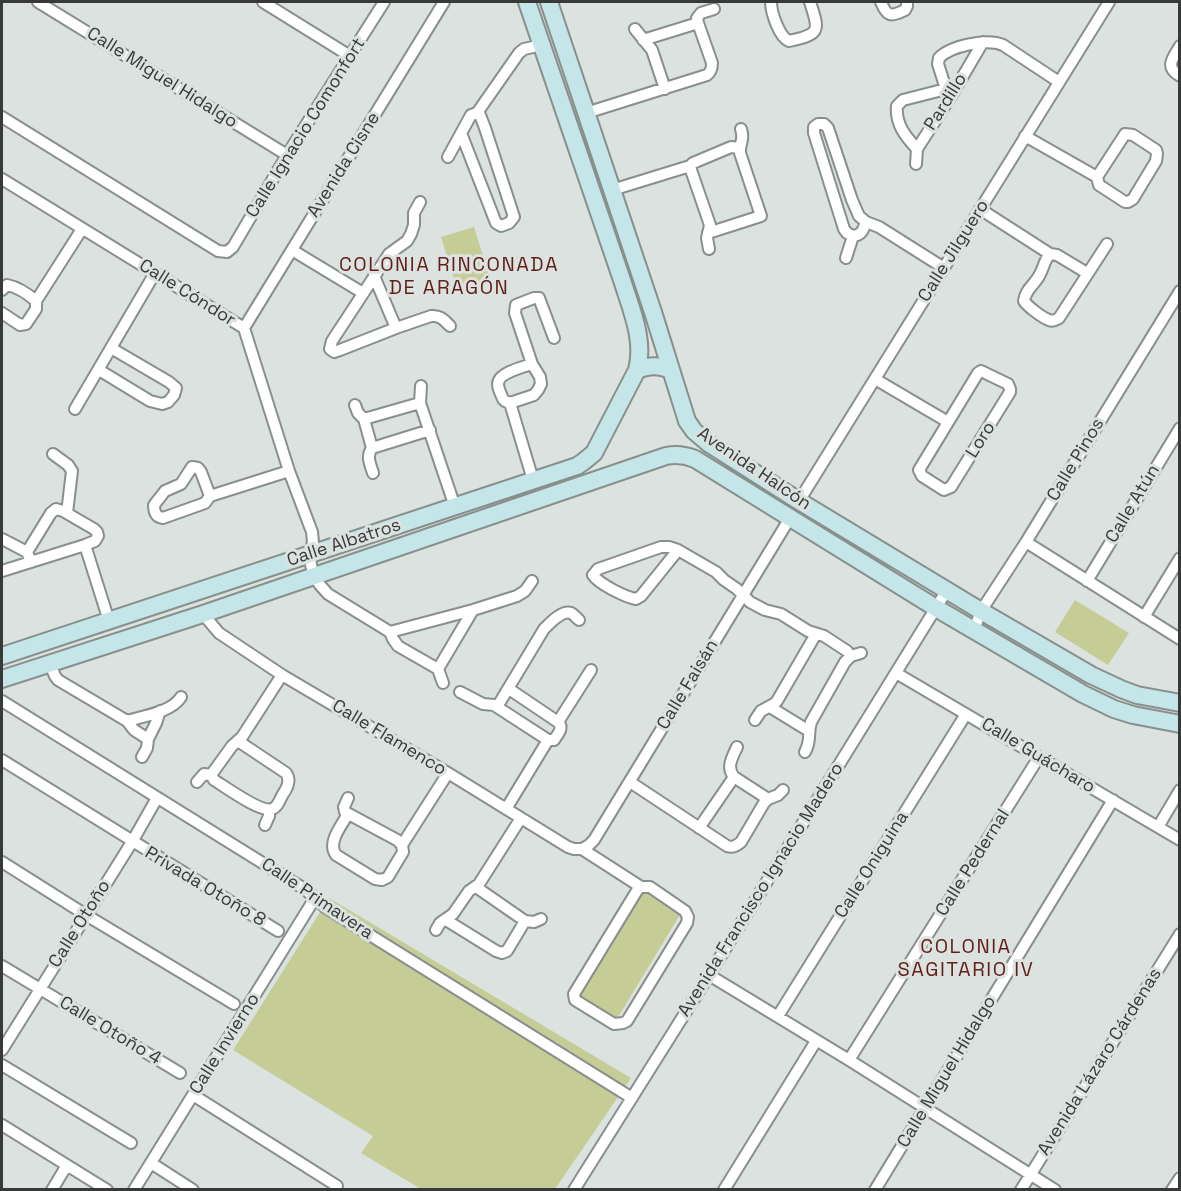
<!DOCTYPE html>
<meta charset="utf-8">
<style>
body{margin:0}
#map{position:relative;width:1181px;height:1191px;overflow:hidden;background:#dbe2df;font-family:"Space Grotesk",sans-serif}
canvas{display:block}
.frame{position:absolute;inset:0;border:3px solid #373a39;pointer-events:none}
</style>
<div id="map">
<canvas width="1181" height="1191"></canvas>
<div class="frame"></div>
</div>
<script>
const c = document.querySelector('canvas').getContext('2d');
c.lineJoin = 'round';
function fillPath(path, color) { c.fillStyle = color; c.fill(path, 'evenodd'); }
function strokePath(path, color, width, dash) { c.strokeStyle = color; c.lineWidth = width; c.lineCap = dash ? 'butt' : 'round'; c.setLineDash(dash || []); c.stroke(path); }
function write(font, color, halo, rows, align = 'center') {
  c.font = font + ' "Space Grotesk",sans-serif'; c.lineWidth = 6; c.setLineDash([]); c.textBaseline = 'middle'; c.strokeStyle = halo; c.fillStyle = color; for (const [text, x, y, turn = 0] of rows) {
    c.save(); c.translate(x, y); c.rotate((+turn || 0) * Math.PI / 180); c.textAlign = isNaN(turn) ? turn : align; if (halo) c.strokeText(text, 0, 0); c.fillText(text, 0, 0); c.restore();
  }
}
fillPath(new Path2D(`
 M 474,227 L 491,282 L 458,292 L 441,237 Z
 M 1075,600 L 1129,633 L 1108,665 L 1055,632 Z
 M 639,888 L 681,913 L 617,1019 L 576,994 Z
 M 329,898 L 631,1078 L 555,1189 L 421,1189 L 361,1153 L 373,1136 L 233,1050 Z`), '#c5cc96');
const street = new Path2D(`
 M 38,2 L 287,155
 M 263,2 L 350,56
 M 771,2 C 771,12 779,37 789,41 C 822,34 819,30 810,2
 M 881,2 C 887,17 891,17 905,10 L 907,6 L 907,2
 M 635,29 L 652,50 L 665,89
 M 643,40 L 698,23
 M 1180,46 C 1173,58 1164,67 1180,76
 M 953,93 L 946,89 L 938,64 L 939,58 C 950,46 987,38 1003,45 L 1059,82
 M 586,113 L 707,75 C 711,72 712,69 712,63 L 698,23 L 697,18 L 701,13 L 714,9
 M 2,117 L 218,251 L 227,252 L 233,247 L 287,155 L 384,2
 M 461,133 L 496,223 L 501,226 L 509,223 L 514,217 L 485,128 L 480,115 L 477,113
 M 1025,136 L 1097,177 L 1099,185 L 1125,202 L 1128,202 L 1133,199 L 1156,161 L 1157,154 L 1156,150 L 1133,135 L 1125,134 L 1097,177
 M 917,149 C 906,137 895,124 897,106 L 903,100 L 946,89
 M 448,157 L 471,115 L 477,113 L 519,53 L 524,49 L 542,45
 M 916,164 L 917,149 L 953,93 L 983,42
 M 690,166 L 691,170 L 710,225 L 707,238 L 709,249
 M 2,179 L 244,328 L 289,471 L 312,532 L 313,542 L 310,554 L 311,565 L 314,576 L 320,585 L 328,594 L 390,632 L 393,639 L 398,646 L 438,669 L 443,683
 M 612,190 L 690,166 L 693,163 L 731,147 L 740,148
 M 420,202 L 414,213 L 414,225 L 411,234 L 407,241 L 389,254 L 332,341 L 330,349 L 334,352 L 340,350 L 396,328 L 431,316 C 440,315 444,320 450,326
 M 980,209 L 1050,254 L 1057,255 L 1087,273
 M 708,233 L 761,216 L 740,153 C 739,143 745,141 741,129
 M 853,236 L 847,233 L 844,229 L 814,133 L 814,127 L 818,124 L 824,124 L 828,128 L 852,200 L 859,216 L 866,222 L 879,227 L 944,268
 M 292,250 L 363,293
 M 1050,254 C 1044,260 1044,268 1039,276 C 1034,285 1025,290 1024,301 C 1028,307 1043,318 1049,320 C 1054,322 1055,320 1059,318 L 1107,244
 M 846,258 L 853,236 C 862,235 863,230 866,222
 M 374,276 L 396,328
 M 2,290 L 7,285 C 17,287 28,294 36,301
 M 2,313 L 20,325 L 26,324 L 36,309 L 36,301 L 82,229
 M 244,328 L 444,2
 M 532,364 C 523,367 498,373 498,384 C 498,389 501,394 503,399 L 505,401 L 510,403 L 533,480
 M 99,370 L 150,401 L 162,404 L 168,402 L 174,395 L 176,388 L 169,382 L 111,348
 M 981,371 L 1008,384 L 1010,389 L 1010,392 L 951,487 L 944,490 L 922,476 L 919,470 L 978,373 Z
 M 875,379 L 948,422
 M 421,386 L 420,403 L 455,507
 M 510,403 L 534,395 L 538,390 L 541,384 L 540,377 L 532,364 L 515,313 L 516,305 L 534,298 L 539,298 L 554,338
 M 355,405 L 358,413 L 364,419 L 372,448 C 366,457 370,463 373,473
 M 75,409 L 155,273
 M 364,419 L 420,403
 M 372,448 L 430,430
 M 53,454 L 68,465 L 72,471 L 67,513
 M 210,496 L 201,472 L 198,468 L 192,467 L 181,484 L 165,491 L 154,505 C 154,512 156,517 163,518 L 205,503 L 210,496 L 289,471
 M 799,501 L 1109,2
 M 2,539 L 27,552
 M 1026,542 L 1180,639
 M 85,545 L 109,621
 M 678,550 L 641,596 L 636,599 C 625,597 599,584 593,575 L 598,569 L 661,547 L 669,547 L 678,550 L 716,572 L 724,580 L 737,589 L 750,602 L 765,610 L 781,614 L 808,631 L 824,636 L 847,651 L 851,656
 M 2,571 L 85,545 L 95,541 L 98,536 L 97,532 L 94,529 L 63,511 L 56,509 L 51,513 L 27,552 L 31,562
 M 1087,581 L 1180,428
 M 203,614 L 219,633 L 282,675 L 448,773 L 568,847 L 574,849 L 582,849
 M 1144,617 L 1180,558
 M 974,630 L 981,611 L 1026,542 L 1180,291
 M 390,632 L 473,610 L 517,596 L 525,591 L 532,581
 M 50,664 L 55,676 L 58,680 L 127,721 L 134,730 L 148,739
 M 438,669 L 473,610
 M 896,673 L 1180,840
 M 460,692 L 483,704 L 494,705 L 497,707 L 548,740 L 554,740 C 558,734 564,728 558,722 L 509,689
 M 2,701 L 306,890 L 325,907 L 632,1098
 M 497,707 L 544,629 C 550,623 562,610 571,613 C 573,614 577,618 579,620
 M 770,707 L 809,731
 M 755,720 L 761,711 L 774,704 L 777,701 L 816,634
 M 127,721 C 144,716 172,712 181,697
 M 558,722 L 591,670
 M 737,747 C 732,758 726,767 734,777 L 768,799
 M 805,752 C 812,739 807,735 811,722 L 845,662 L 851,656 L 861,653
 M 142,757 L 147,748 L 148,739 L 156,723 L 160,711
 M 2,760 L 278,931
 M 211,775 L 232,746 L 242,737 L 282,675
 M 197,782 L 204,774 L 211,775 L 214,780 C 224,786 261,813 272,809 C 278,807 280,799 283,794 C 288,787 291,780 286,773 L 238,741
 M 630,782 L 727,846 C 733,848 736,846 741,842 L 764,803 L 768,799 L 778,795 L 783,790
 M 348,798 L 344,807 L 345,812 L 397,840 L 402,845
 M 506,809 L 548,740
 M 348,814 C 341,826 327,843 336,855 L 375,879 L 382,880 L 388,877 L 403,852 L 402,845 L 448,773
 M 265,825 L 269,816 L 269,810
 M 1158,827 L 1180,790
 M 699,828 L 734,777
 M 582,849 L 641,887 L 650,887 L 685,911 L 688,917 L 687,923 L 627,1021 L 623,1023 L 614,1024 L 575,1000 L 574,994 L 638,889 L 641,887
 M 582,849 L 589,845 L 594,840 L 790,518
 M 2,862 L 86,915 L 234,1004
 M 476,887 L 525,921 L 534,922 L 541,919
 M 446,920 L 496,951 L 502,953 L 507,951 L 525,921
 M 436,930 L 440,923 L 453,914 L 469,891 L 479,884 L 521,818
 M 2,966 L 180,1073
 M 709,975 L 849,1060 L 1055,1190
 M 778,1016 L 966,714
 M 2,1050 L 132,842 L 157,798
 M 849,1060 L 1039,757
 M 2,1065 L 131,1143
 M 193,1095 L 337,1186
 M 2,1125 L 107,1190
 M 151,1163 L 193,1190
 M 52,1190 L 67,1165
 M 134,1190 L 315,898
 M 574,1190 L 709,975 L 947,590
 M 724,1190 L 816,1041
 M 875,1190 L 1113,800
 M 1021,1190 L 1180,934
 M 1172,1190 L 1180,1178`);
const secondary = new Path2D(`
 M 549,2 L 653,312 L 687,421 L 694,431 L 708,443 L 799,501 L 981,611 L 1091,675 L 1121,689 L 1137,695 L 1180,703
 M 637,370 C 650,365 658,365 671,370
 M 2,656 L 577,466 L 583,462 L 594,453 L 637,370 C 645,340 631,309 622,280 L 527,2
 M 2,679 L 203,614 L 666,456 C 676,454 685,455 695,459 L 936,608 L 1083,694 L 1114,709 L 1133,715 L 1180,724`);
strokePath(street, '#898f8d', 14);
strokePath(secondary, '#898f8d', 20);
strokePath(street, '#fff', 10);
strokePath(secondary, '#c5e6e8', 16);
write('18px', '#373a39', '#dbe2df', [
 ["Calle Miguel Hidalgo",162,78,32],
 ["Pardillo",946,102,-58],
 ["Calle Ignacio Comonfort",306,128,-58],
 ["Avenida Cisne",344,165,-58],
 ["Calle Jilguero",954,251,-58],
 ["Calle Cóndor",187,293,32],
 ["Loro",981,440,-58],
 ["Calle Pinos",1076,460,-59],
 ["Avenida Halcón",754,469,34],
 ["Calle Atún",1133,504,-59],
 ["Calle Albatros",344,543,-18],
 ["Calle Faisán",688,685,-59],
 ["Calle Flamenco",389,738,31],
 ["Calle Guácharo",1038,756,31],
 ["Calle Pedernal",973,863,-58],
 ["Calle Oniguina",872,865,-58],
 ["Privada Otoño 8",205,887,31],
 ["Avenida Francisco Ignacio Madero",761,890,-58],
 ["Calle Primavera",317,899,34],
 ["Calle Otoño",80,924,-58],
 ["Calle Otoño 4",110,1031,31],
 ["Calle Invierno",225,1044,-58],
 ["Avenida Lázaro Cárdenas",1100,1062,-58],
 ["Calle Miguel Hidalgo",947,1072,-59]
]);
c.letterSpacing = '1.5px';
write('20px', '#621e18', '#dbe2df', [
 ["COLONIA RINCONADA",449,266],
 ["DE ARAGÓN",449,289],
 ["COLONIA",966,948],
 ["SAGITARIO IV",966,971]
]);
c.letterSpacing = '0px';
</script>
